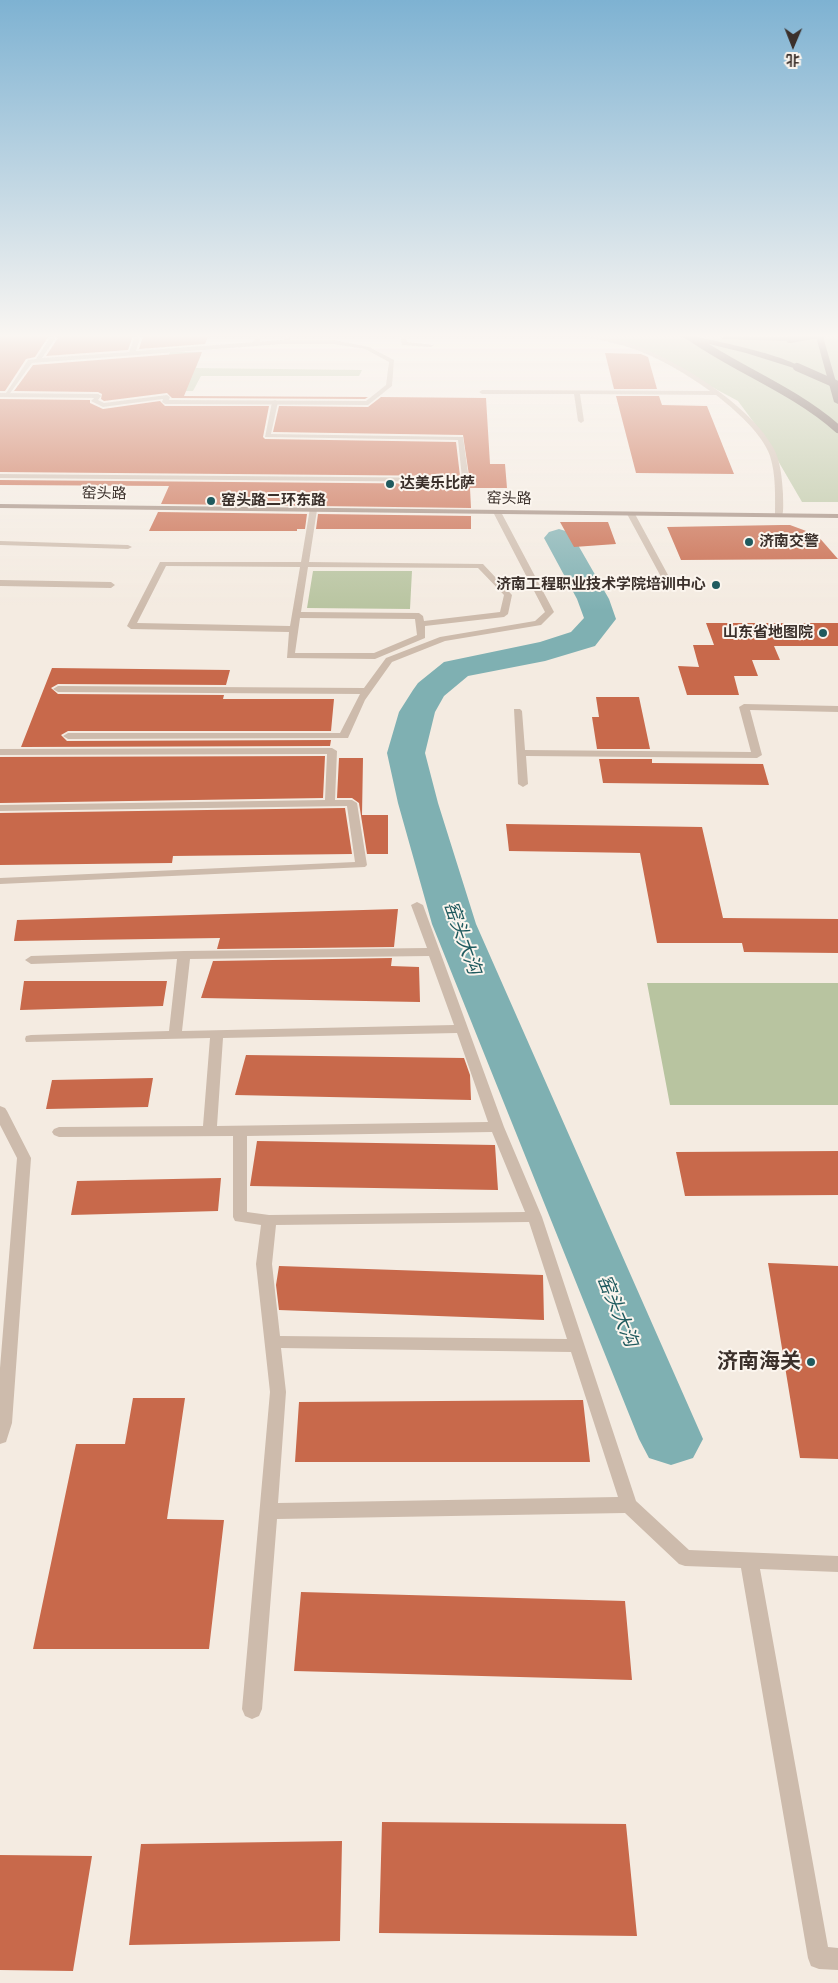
<!DOCTYPE html>
<meta charset="utf-8">
<style>
body{margin:0}
#map{position:relative;width:838px;height:1983px;overflow:hidden;background:#f4ebe1;font-family:Manrope,"Noto Sans SC",sans-serif}
canvas{display:block}
.north{position:absolute;left:768px;top:20px;width:50px;height:50px;-webkit-text-stroke:4px #fbf5ee;paint-order:stroke;rotate:181deg;font-size:14px;font-weight:700;line-height:20px;text-align:center;color:#3b302b}
.north::after{content:'';display:block;margin:auto;width:18px;height:22px;background:#3b302b;clip-path:polygon(50% 0,100% 100%,50% 72%,0 100%)}
</style>
<div id="map">
<canvas width="838" height="1983"></canvas>
<div class="north">北</div>
</div>
<script>
const c = document.querySelector('canvas').getContext('2d');
c.lineJoin = 'round';
function fillPath(path, color) { c.fillStyle = color; c.fill(path, 'evenodd'); }
function strokePath(path, color, width, dash) { c.strokeStyle = color; c.lineWidth = width; c.lineCap = dash ? 'butt' : 'round'; c.setLineDash(dash || []); c.stroke(path); }
function write(font, color, halo, rows, align = 'center') {
  c.font = font + ' Manrope,"Noto Sans SC",sans-serif'; c.lineWidth = 4; c.setLineDash([]); c.textBaseline = 'middle'; c.strokeStyle = halo; c.fillStyle = color; for (const [text, x, y, turn = 0] of rows) {
    c.save(); c.translate(x, y); c.rotate((+turn || 0) * Math.PI / 180); c.textAlign = isNaN(turn) ? turn : align; if (halo) c.strokeText(text, 0, 0); c.fillText(text, 0, 0); c.restore();
  }
}
fillPath(new Path2D(`
 M 571,333 L 838,333 L 838,502 L 802,502 L 763,435 L 738,401 L 637,347 Z
 M 170,352 L 202,352 L 196,368 L 362,370 L 359,376 L 201,376 L 193,391 L 186,391 L 163,370 Z
 M 313,571 L 412,571 L 410,609 L 307,608 Z
 M 647,983 L 838,983 L 838,1105 L 670,1105 Z`), '#b8c4a0');
fillPath(new Path2D(`
 M 559,529 L 569,532 L 574,538 L 609,599 L 616,619 L 595,646 L 545,661 L 468,676 L 444,696 L 435,712 L 425,753 L 438,803 L 476,924 L 703,1439 L 693,1458 L 671,1465 L 649,1458 L 639,1439 L 432,924 L 398,803 L 387,753 L 399,712 L 413,690 L 418,683 L 444,662 L 540,642 L 571,632 L 584,618 L 577,599 L 544,538 L 549,532 Z`), '#7fb0b2');
fillPath(new Path2D(`
 M 73,333 L 134,333 L 128,350 L 46,356 L 60,335 Z
 M 144,333 L 210,333 L 205,344 L 139,349 Z
 M 0,334 L 50,334 L 35,357 L 26,359 L 5,391 L 0,391 Z
 M 202,352 L 184,396 L 368,397 L 365,399 L 172,398 L 167,393 L 104,401 L 101,399 L 102,394 L 98,392 L 14,391 L 33,365 Z
 M 605,353 L 641,354 L 648,357 L 657,389 L 614,389 Z
 M 616,396 L 659,396 L 662,405 L 707,406 L 734,474 L 636,473 Z
 M 381,397 L 486,398 L 490,464 L 505,464 L 507,488 L 470,488 L 471,508 L 161,504 L 169,486 L 0,485 L 0,480 L 466,484 L 470,482 L 463,435 L 273,432 L 279,406 L 368,407 Z
 M 0,399 L 90,400 L 90,403 L 103,409 L 160,401 L 165,406 L 269,406 L 263,437 L 265,439 L 456,442 L 460,476 L 0,472 Z
 M 158,512 L 307,514 L 305,529 L 297,529 L 297,531 L 149,531 Z
 M 318,514 L 471,516 L 471,529 L 316,529 Z
 M 560,522 L 608,522 L 616,544 L 574,547 Z
 M 781,525 L 790,525 L 817,535 L 838,559 L 681,560 L 667,527 Z
 M 706,623 L 838,623 L 838,646 L 774,646 L 780,660 L 752,660 L 758,676 L 734,676 L 739,695 L 687,695 L 678,666 L 699,667 L 693,645 L 714,645 Z
 M 52,668 L 230,670 L 226,685 L 58,684 L 51,688 L 58,694 L 224,695 L 223,699 L 334,699 L 331,731 L 68,731 L 61,735 L 67,741 L 331,740 L 330,746 L 21,747 Z
 M 596,697 L 639,697 L 650,749 L 597,749 L 592,717 L 599,717 Z
 M 325,756 L 323,798 L 0,803 L 0,757 Z
 M 339,758 L 363,758 L 362,815 L 388,815 L 388,854 L 367,854 L 359,803 L 352,798 L 337,798 Z
 M 599,759 L 652,759 L 652,763 L 763,764 L 769,785 L 603,783 Z
 M 345,808 L 352,854 L 173,856 L 172,863 L 0,865 L 0,813 Z
 M 506,824 L 702,827 L 723,918 L 838,919 L 838,953 L 744,952 L 742,943 L 657,943 L 640,853 L 509,851 Z
 M 398,909 L 394,947 L 217,949 L 220,938 L 14,941 L 17,920 Z
 M 392,958 L 391,966 L 419,967 L 420,1002 L 201,998 L 213,961 Z
 M 24,981 L 167,981 L 163,1006 L 20,1010 Z
 M 246,1055 L 464,1058 L 470,1075 L 471,1100 L 235,1095 Z
 M 153,1078 L 148,1107 L 46,1109 L 52,1080 Z
 M 257,1141 L 495,1145 L 498,1190 L 250,1186 Z
 M 838,1151 L 838,1195 L 685,1196 L 676,1152 Z
 M 221,1178 L 218,1211 L 71,1215 L 77,1181 Z
 M 768,1263 L 838,1266 L 838,1459 L 800,1458 Z
 M 279,1266 L 543,1275 L 544,1320 L 279,1310 L 276,1285 Z
 M 133,1398 L 185,1398 L 167,1519 L 224,1520 L 209,1649 L 33,1649 L 76,1444 L 125,1444 Z
 M 583,1400 L 590,1462 L 295,1462 L 299,1402 Z
 M 301,1592 L 625,1601 L 632,1680 L 294,1671 Z
 M 382,1822 L 626,1824 L 637,1936 L 379,1933 Z
 M 342,1841 L 340,1941 L 129,1945 L 141,1844 Z
 M 0,1855 L 92,1856 L 73,1971 L 0,1970 Z`), '#c8694b');
fillPath(new Path2D(`
 M 256,333 L 262,333 L 259,344 L 256,346 L 253,344 Z
 M 285,333 L 291,333 L 289,342 L 286,344 L 283,342 Z
 M 0,393 L 98,394 L 101,396 L 98,398 L 0,397 Z
 M 275,400 L 278,402 L 271,434 L 463,437 L 469,480 L 466,482 L 0,478 L 0,474 L 462,478 L 458,440 L 265,437 L 272,402 Z`), '#cdbbac');
fillPath(new Path2D(`
 M 53,333 L 59,333 L 42,358 L 129,352 L 136,333 L 142,333 L 136,351 L 282,340 L 334,340 L 369,347 L 394,360 L 392,386 L 368,405 L 165,404 L 162,402 L 163,399 L 103,407 L 91,401 L 98,394 L 101,396 L 98,400 L 104,403 L 167,395 L 170,397 L 169,400 L 366,401 L 386,385 L 389,362 L 365,349 L 334,344 L 282,344 L 32,363 L 8,396 L 4,396 L 28,360 L 36,359 Z
 M 400,333 L 406,333 L 407,342 L 434,345 L 431,347 L 402,345 Z
 M 580,333 C 639,333 747,397 774,449 C 781,463 782,479 783,494 C 783,501 784,510 782,517 L 775,515 C 775,496 776,475 770,456 C 763,434 734,409 716,395 L 580,394 L 584,421 L 581,423 L 578,421 L 574,394 L 482,394 L 479,392 L 482,390 L 710,391 C 685,373 658,357 628,347 C 613,342 594,340 580,333 Z
 M 310,508 L 317,510 L 309,562 L 483,564 L 512,595 L 508,614 L 504,617 L 425,626 L 425,638 L 375,659 L 287,658 L 289,632 L 131,629 L 127,626 L 160,562 L 301,562 ZM 166,566 L 300,567 L 290,626 L 137,623 ZM 308,567 L 478,568 L 504,595 L 500,612 L 424,621 L 423,616 L 419,613 L 301,612 ZM 300,618 L 415,619 L 417,635 L 374,653 L 295,653 Z
 M 494,510 L 501,512 L 554,612 L 541,625 L 445,641 L 392,662 L 365,700 L 348,738 L 68,739 L 63,736 L 68,733 L 340,733 L 360,694 L 58,692 L 53,689 L 58,686 L 364,688 L 386,658 L 440,637 L 535,621 L 545,612 L 493,512 Z
 M 628,512 L 635,514 L 674,586 L 673,588 L 666,586 L 627,514 Z
 M 0,541 L 128,545 L 132,547 L 128,549 L 0,545 Z
 M 0,580 L 111,582 L 115,585 L 111,588 L 0,586 Z
 M 744,704 L 838,706 L 838,712 L 750,710 L 762,755 L 757,758 L 526,756 L 528,784 L 523,787 L 518,784 L 514,709 L 520,709 L 522,711 L 525,750 L 751,752 L 739,707 Z
 M 332,748 L 337,751 L 335,800 L 352,800 L 357,803 L 367,865 L 365,867 L 0,884 L 0,878 L 355,862 L 347,806 L 0,811 L 0,805 L 325,800 L 327,754 L 0,755 L 0,749 Z
 M 417,902 L 423,905 L 504,1127 L 542,1217 L 636,1501 L 689,1550 L 838,1556 L 838,1572 L 760,1569 L 828,1947 L 838,1948 L 838,1970 L 819,1969 L 811,1966 L 808,1958 L 741,1568 L 685,1566 L 679,1564 L 625,1513 L 277,1519 L 262,1709 L 259,1716 L 252,1719 L 245,1716 L 242,1709 L 270,1392 L 256,1264 L 261,1225 L 235,1221 L 233,1217 L 233,1136 L 59,1137 L 54,1135 L 52,1132 L 54,1129 L 59,1127 L 203,1126 L 210,1038 L 26,1042 L 25,1039 L 26,1036 L 31,1035 L 169,1031 L 177,959 L 31,964 L 25,960 L 31,956 L 184,951 L 427,948 L 411,905 ZM 429,956 L 454,1025 L 182,1031 L 190,959 ZM 457,1033 L 488,1122 L 217,1126 L 223,1038 ZM 492,1132 L 525,1212 L 269,1215 L 247,1212 L 247,1136 ZM 529,1222 L 567,1339 L 280,1336 L 272,1264 L 276,1225 ZM 281,1348 L 571,1352 L 618,1497 L 278,1503 L 286,1392 Z
 M 0,1106 L 5,1108 L 7,1111 L 31,1158 L 12,1423 L 6,1442 L 0,1444 L 0,1368 L 17,1158 L 0,1125 Z`), '#cdbbac');
fillPath(new Path2D(`
 M 0,504 L 838,514 L 838,518 L 0,508 Z`), '#a18a7d');
fillPath(new Path2D(`
 M 664,333 C 688,333 782,354 801,367 L 797,369 L 746,353 Z
 M 815,333 L 822,333 L 838,389 L 838,404 L 834,402 Z
 M 724,336 L 790,337 L 794,339 L 790,341 L 722,339 Z`), '#5c4a42');
strokePath(new Path2D(`
 M 685,333 C 733,368 793,389 838,429
 M 790,339 L 824,333
 M 797,367 L 838,385`), '#5c4a42', 8);
const sky = c.createLinearGradient(0, 0, 0, 611);
sky.addColorStop(0, '#7eb2d2');
sky.addColorStop(0.55, '#faf6f2');
sky.addColorStop(1, '#faf6f200');
c.fillStyle = sky;
c.fillRect(0, 0, 838, 611);
for (const [x, y, r, color] of [
 [390,484,5,"#1f5a5e"],
 [211,501,5,"#1f5a5e"],
 [749,542,5,"#1f5a5e"],
 [716,585,5,"#1f5a5e"],
 [823,633,5,"#1f5a5e"],
 [811,1362,5,"#1f5a5e"]
]) { const dot = new Path2D(); dot.arc(x, y, r, 0, 2 * Math.PI); c.fillStyle = color; c.fill(dot); strokePath(dot, '#fbf5ee', 2); }
write('bold 15px', '#3b302b', '#fbf5ee', [
 ["达美乐比萨",400,484],
 ["窑头路二环东路",221,501],
 ["济南交警",759,542],
 ["济南工程职业技术学院培训中心",706,585,"right"],
 ["山东省地图院",813,633,"right"]
], 'left');
write('15px', '#3b302b', '#fbf5ee', [
 ["窑头路",104,494,1],
 ["窑头路",509,499,1]
]);
write('italic 19px', '#1f5a5e', '#fbf5ee', [
 ["窑头大沟",462,938,70],
 ["窑头大沟",617,1311,67]
]);
write('bold 21px', '#3b302b', '#fbf5ee', [
 ["济南海关",801,1362]
], 'right');
</script>
